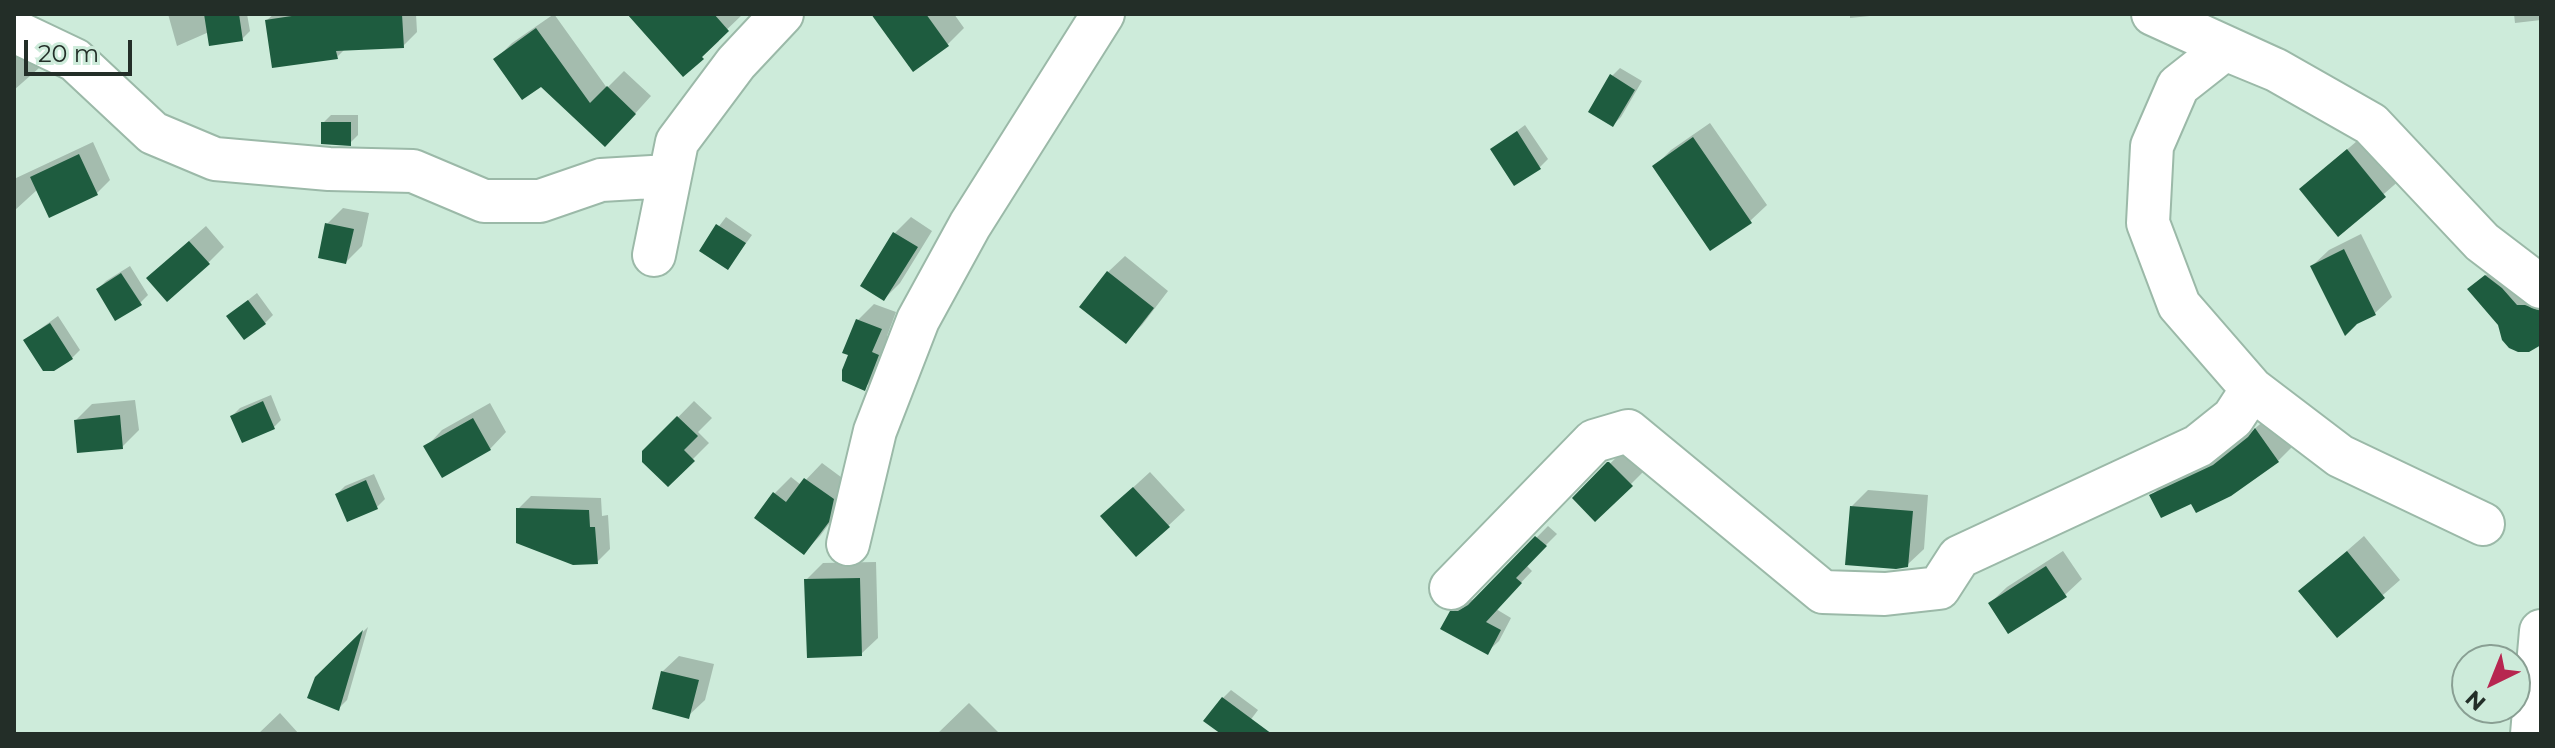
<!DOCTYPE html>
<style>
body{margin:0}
#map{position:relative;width:2555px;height:748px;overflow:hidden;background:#cdebda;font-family:Montserrat,sans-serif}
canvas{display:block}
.frame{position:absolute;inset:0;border:16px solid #232e28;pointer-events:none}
.north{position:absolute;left:2451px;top:644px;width:80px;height:80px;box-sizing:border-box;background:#cdebda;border:2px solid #899f93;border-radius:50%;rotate:223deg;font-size:22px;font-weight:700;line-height:32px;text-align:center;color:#232e28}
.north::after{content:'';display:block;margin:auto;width:28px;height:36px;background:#b72650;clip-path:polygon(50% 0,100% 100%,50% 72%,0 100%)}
.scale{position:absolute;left:24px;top:40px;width:108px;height:36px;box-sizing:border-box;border:4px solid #232e28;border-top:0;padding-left:10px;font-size:24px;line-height:28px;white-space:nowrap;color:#232e28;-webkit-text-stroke:6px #cdebda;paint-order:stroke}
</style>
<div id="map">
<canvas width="2555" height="748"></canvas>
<div class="frame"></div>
<div class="north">N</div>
<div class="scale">20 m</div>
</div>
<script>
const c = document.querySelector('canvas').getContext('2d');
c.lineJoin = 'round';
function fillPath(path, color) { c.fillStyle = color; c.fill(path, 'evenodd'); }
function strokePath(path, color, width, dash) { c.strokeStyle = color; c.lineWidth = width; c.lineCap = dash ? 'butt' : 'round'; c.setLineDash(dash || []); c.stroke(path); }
fillPath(new Path2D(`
 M 168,14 L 247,14 L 250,31 L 242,39 L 209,32 L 177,46 Z
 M 274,14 L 416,14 L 417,32 L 403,46 L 346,48 L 337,57 L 267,20 Z
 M 554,14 L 607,88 L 624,71 L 651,96 L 622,128 L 496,59 L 512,43 Z
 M 633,14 L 743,14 L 717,39 L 719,41 L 683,74 Z
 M 888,14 L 954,14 L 964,28 L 948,44 L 914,69 Z
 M 1850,14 L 1889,14 L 1850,18 Z
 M 2514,14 L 2541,14 L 2541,20 L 2515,23 Z
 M 31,42 L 47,61 L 14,90 L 14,55 Z
 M 1620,68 L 1642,81 L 1621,117 L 1613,125 L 1612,76 Z
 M 331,115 L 358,115 L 358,135 L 350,143 L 323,123 Z
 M 1710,123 L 1767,205 L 1750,221 L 1655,166 L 1671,150 Z
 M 1525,125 L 1548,159 L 1540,167 L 1493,149 Z
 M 2364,135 L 2401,179 L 2338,234 L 2301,189 Z
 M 93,142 L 110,180 L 97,193 L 38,189 L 14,211 L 14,179 Z
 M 343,208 L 369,213 L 362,246 L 346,262 L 327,224 Z
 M 726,217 L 752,235 L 728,268 L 701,250 Z
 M 911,217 L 932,231 L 900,283 L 884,299 L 894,234 Z
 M 206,226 L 224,247 L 208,263 L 165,262 Z
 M 2361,234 L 2392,297 L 2375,313 L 2356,323 L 2312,266 L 2329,250 Z
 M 1125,256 L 1168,291 L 1142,325 L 1126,341 L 1108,272 Z
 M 2500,263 L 2541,293 L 2541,341 L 2499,324 L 2470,289 Z
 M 130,266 L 148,295 L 140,303 L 98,289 L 106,281 Z
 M 257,293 L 273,315 L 265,323 L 228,316 Z
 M 874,304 L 896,312 L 887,336 L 894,338 L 881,372 L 864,388 L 851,354 L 858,320 Z
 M 58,316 L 80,350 L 72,358 L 25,340 Z
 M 271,395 L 281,420 L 273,428 L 232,416 L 240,408 Z
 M 135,400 L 139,430 L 122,447 L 76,420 L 92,404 Z
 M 694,401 L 712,418 L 698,432 L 709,443 L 668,484 L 644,452 Z
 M 490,403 L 506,432 L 490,449 L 426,447 L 442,430 Z
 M 2273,413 L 2294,445 L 2278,461 L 2192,501 L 2152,495 L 2168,479 L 2231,449 Z
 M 1627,447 L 1647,468 L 1596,519 L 1575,498 Z
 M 822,463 L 849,483 L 844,504 L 820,536 L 804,552 L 774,494 L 791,477 L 801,485 Z
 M 1150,472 L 1185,510 L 1168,526 L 1102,516 Z
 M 374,474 L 385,499 L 377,507 L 337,494 L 345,486 Z
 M 1868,490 L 1928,495 L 1924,549 L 1907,565 L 1852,506 Z
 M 531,496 L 601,498 L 602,516 L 608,515 L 610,549 L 597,562 L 518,509 Z
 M 1548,526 L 1557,534 L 1526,565 L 1532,571 L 1496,609 L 1511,618 L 1499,641 L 1487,652 L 1452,612 L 1464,600 L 1472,600 L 1481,594 Z
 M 2364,536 L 2400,580 L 2337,635 L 2301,591 Z
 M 2063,551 L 2082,579 L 2065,595 L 1990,603 L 2007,587 Z
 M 876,562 L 878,638 L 861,654 L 806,580 L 823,563 Z
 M 368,627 L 347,700 L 339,708 L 316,678 Z
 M 679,656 L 714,664 L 705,700 L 688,716 L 662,672 Z
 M 1231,690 L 1258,710 L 1240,734 L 1224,734 L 1223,698 Z
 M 969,703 L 1000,734 L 937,734 Z
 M 280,713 L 299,734 L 258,734 Z`), '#0003');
fillPath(new Path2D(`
 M 204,14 L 239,14 L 243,41 L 209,46 Z
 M 305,14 L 402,14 L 404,48 L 336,51 L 338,59 L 272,68 L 265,20 Z
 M 627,14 L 714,14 L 729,31 L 702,57 L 704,59 L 683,77 Z
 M 871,14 L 926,14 L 949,46 L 913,72 Z
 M 536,28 L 590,103 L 607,86 L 636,114 L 605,147 L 541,87 L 522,100 L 493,59 Z
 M 1610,74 L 1635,90 L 1613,127 L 1588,112 Z
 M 321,122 L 351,122 L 351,146 L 321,144 Z
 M 1517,131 L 1541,169 L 1514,186 L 1490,149 Z
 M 1693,137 L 1752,223 L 1710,251 L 1652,166 Z
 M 2347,149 L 2386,197 L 2338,237 L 2299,189 Z
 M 79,154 L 98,195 L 49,218 L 30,177 Z
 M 325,223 L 354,229 L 346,264 L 318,258 Z
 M 716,224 L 746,243 L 728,270 L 699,251 Z
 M 893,232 L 918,247 L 884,301 L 860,286 Z
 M 189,241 L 210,264 L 167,302 L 146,278 Z
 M 2344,249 L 2376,315 L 2357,324 L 2345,336 L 2310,266 Z
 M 1107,271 L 1154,308 L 1126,344 L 1079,307 Z
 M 121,273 L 142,305 L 115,321 L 96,289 Z
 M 2485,275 L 2502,288 L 2517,305 L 2525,305 L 2541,311 L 2541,345 L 2529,352 L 2518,352 L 2509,348 L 2502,340 L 2498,325 L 2467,289 Z
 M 248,300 L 266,324 L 244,340 L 226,316 Z
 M 856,319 L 882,329 L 872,352 L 879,355 L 865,391 L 842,381 L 842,370 L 848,355 L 842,353 Z
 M 50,323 L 73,359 L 54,371 L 43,371 L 23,340 Z
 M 263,401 L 275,429 L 242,443 L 230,416 Z
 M 120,415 L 123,449 L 77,453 L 74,420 Z
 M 677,416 L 698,436 L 684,450 L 695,461 L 668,487 L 642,462 L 642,451 Z
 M 473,418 L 491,450 L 442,478 L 423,446 Z
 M 2255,428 L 2279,462 L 2231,496 L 2196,513 L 2191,504 L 2161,518 L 2149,495 L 2213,465 L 2248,437 Z
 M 1607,462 L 1609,462 L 1633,486 L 1595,522 L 1572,498 Z
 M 804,478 L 834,499 L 829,522 L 804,555 L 754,518 L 773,492 L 786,502 Z
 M 366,480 L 378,509 L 347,522 L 335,494 Z
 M 1133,487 L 1170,527 L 1136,557 L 1100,516 Z
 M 1850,506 L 1913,511 L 1908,567 L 1896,569 L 1845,565 Z
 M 516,508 L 589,510 L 590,527 L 595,527 L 598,564 L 573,565 L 516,543 Z
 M 1535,536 L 1547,546 L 1516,578 L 1522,583 L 1486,622 L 1501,630 L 1488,655 L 1440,629 L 1450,611 L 1458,611 L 1468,605 Z
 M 2347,551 L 2385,598 L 2337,638 L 2298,591 Z
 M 2046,566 L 2067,597 L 2008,634 L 1988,603 Z
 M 860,578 L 862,656 L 807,658 L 804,579 Z
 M 363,630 L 339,711 L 307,698 L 315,677 Z
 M 661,671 L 699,680 L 689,719 L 652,709 Z
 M 1222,697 L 1272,734 L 1221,734 L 1203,721 Z`), '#1e5c3f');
const minor = new Path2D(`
 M 2153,14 L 2276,70 L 2371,124 L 2482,242 L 2541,287
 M 14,31 L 75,60 L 153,133 L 215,159 L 329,169 L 413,171 L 484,201 L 540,201 L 601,180 L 669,176
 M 2276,70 L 2225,49 L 2178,86 L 2152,146 L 2148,223 L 2179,305 L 2252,389 L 2340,456 L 2483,524
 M 654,255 L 677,142 L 736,63 L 782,14
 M 848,544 L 875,431 L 918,320 L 970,225 L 1103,14
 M 1451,588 L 1594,441 L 1628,431 L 1823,592 L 1885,594 L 1939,588 L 1959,557 L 2198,446 L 2233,418 L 2252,389
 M 2532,734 L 2541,631`);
strokePath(minor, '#9bb9a8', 46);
strokePath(minor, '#fff', 42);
</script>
